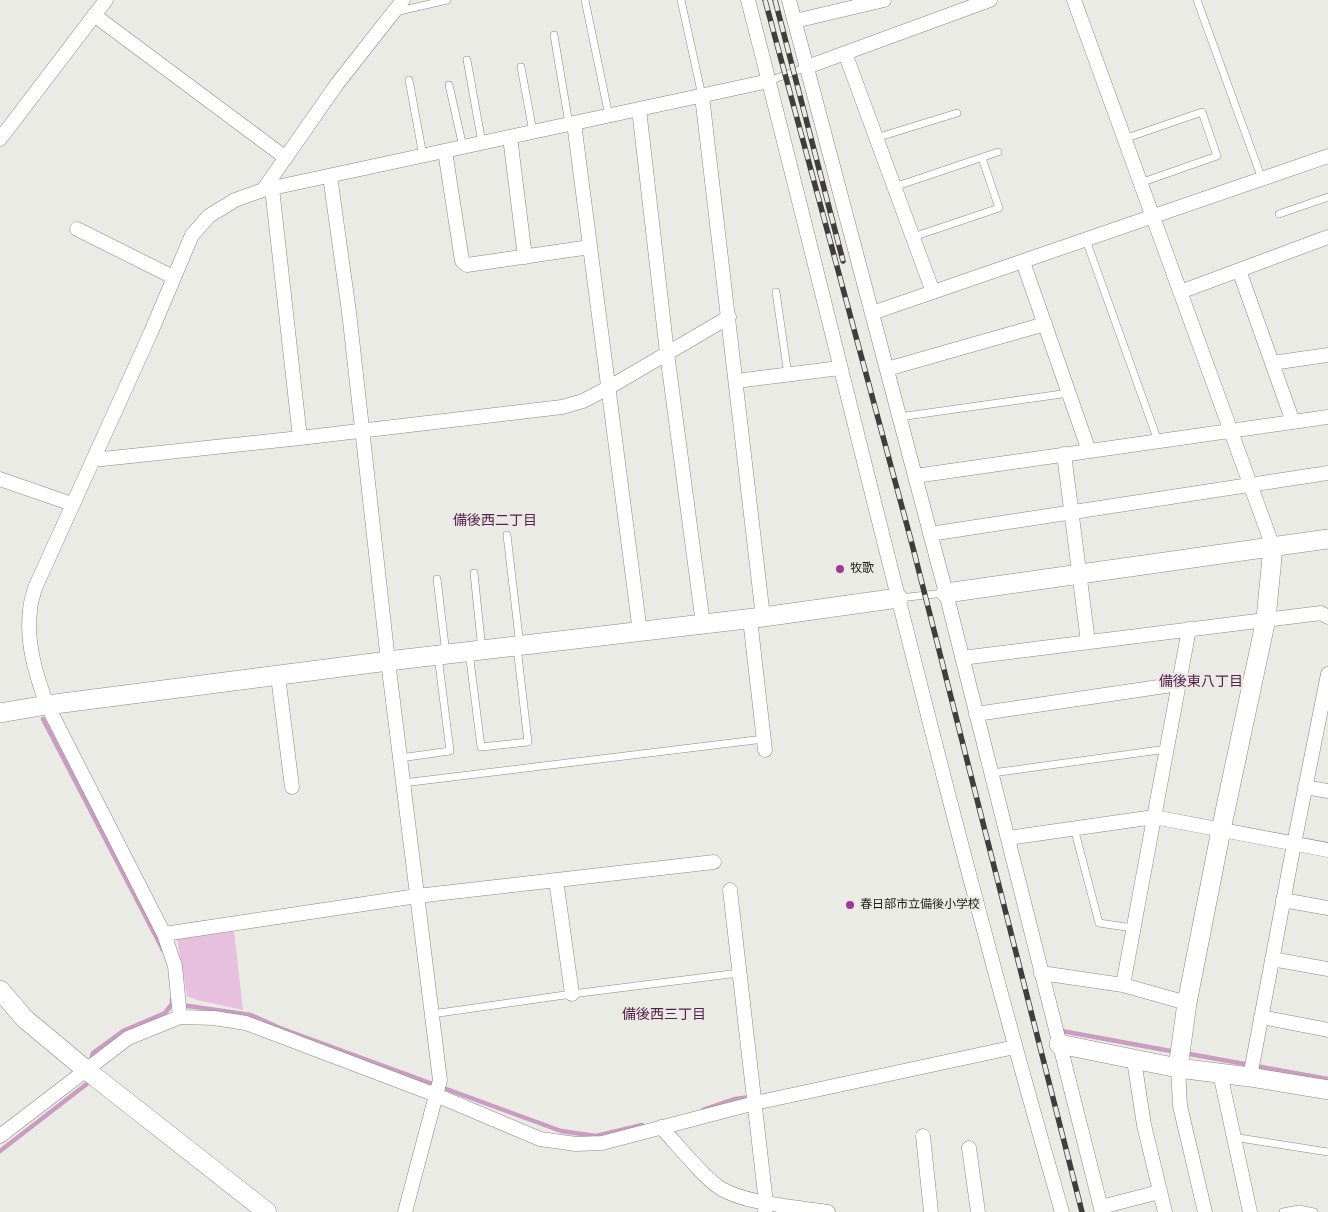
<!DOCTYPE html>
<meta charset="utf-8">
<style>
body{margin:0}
canvas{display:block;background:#ebebe5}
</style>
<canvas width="1328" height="1212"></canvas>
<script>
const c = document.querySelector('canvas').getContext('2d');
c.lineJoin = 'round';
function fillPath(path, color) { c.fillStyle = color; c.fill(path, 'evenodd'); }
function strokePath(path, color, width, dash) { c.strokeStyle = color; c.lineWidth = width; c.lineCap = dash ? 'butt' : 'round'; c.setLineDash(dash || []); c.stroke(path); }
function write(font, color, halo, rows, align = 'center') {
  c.font = font + ' "Source Serif 4","Noto Sans JP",serif'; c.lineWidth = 5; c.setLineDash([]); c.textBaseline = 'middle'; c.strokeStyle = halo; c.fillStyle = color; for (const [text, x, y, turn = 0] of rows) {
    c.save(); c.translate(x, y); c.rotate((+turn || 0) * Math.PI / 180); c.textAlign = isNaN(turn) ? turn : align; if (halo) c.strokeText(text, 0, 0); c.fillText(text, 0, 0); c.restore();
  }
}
fillPath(new Path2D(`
 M 234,931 L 243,1010 L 197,1000 L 187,996 L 177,939 Z`), '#e7bfdf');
strokePath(new Path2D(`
 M 43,719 L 163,950
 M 181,1005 L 251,1015 L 280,1028 L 561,1131 L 596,1136 L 642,1125
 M 1062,1031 L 1176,1052
 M 1184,1053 L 1328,1079
 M 91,1061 L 93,1053 L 123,1031 L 165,1013 L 172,1004 L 172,999
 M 703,1110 L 735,1099 L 751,1097
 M 0,1151 L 88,1083 L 88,1078`), '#cb9cc2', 4.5);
const lane = new Path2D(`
 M 585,0 L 609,116
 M 681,0 L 702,96
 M 1197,0 L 1262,179
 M 395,12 L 447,0
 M 554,35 L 569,124
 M 467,60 L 482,143
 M 521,67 L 533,132
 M 409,80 L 423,156
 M 769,81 L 807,67
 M 449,85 L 463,147
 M 876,138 L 957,113
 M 1124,139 L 1202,112 L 1217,156 L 1140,183
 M 894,187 L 998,152
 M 1279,214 L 1328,197
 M 913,237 L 999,208 L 982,158
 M 1086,240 L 1158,441
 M 776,292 L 788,375
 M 899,417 L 1069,393
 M 507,535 L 520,646
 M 474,573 L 482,650
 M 437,579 L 446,654
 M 899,598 L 945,593
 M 469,652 L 481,747 L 528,742 L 517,647
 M 400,758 L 450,751 L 438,656
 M 992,773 L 1167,749
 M 403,783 L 764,739
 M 1074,828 L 1099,923 L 1133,928
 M 432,1014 L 572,994 L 739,973
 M 1233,1137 L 1328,1152
 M 1283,1212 L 1299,1209 L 1314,1212`);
const street = new Path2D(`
 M 748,0 C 852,404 946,811 1062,1212
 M 789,0 L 946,593 L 1102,1212
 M 1074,0 L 1273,547
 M 94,15 L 286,158
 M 795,21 L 884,0
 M 845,53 L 933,292
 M 807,67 L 990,0
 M 702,96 L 763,617
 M 639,109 L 667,353 L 703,624
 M 574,123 L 640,632
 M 510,137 L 525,257
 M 0,139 L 106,0
 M 445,151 L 462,261 L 467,265 L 590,247
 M 330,176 L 349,312 L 388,661 L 440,1080 L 405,1212
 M 272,188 L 300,438
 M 263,190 L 337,84 L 403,0
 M 77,229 L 173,277
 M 1023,262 L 1089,451
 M 1239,270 L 1293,422
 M 1180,292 L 1328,237
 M 872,313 L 1328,156
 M 1272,363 L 1328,355
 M 887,369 L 1045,324
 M 736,381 L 840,368
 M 1064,454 L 1088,642
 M 93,460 L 300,438 L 562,407 L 583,401 L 608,388 L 729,317
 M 915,476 L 1328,417
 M 0,479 L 72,504
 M 930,534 L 1328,473
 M 750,619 L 765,750
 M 962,658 L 1321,613 L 1328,617
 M 278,676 L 292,787
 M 976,714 L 1179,684
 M 1305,787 L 1328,791
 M 1008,838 L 1154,817 L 1328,850
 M 556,880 L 572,994
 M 730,890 L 766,1203 L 765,1212
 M 1283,900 L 1328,908
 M 164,934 L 417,896 L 714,862
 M 1272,959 L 1328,969
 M 1041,973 L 1123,985 L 1187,1003
 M 1123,985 L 1189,629
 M 180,1017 L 175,966 L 164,934 L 47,705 C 36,675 26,643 30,611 C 30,603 33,596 35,588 L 151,332 L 192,235 L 209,216 L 235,200 L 263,190 L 769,81
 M 1261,1017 L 1328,1030
 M 1134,1060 L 1144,1125 L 1165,1212
 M 1178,1068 L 1180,1106 L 1205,1212
 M 1220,1073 L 1250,1212
 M 1250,1077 L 1294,844 L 1328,674
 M 661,1127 C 677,1144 702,1176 720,1188 C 746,1204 797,1207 828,1212
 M 0,1136 L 128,1038 L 180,1017 L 214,1018 L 246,1023 L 436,1095 L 540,1139 L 576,1144 L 602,1143 L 755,1103 L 1015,1047
 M 923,1136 L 931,1212
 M 969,1148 L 978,1212
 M 1101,1207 L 1159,1192`);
const secondary = new Path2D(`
 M 946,593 L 1328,539
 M 0,713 L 47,705 L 388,661 L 763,617 L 898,598
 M 0,990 L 25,1019 L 85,1069 L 267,1212
 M 1059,1044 L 1178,1068 L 1250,1077 L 1328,1090
 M 1178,1068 L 1187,1003 L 1221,830 L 1266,619 L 1273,547`);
strokePath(lane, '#898884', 8);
strokePath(street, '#898884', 15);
strokePath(secondary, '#898884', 20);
strokePath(lane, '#fff', 7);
strokePath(street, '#fff', 14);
strokePath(secondary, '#fff', 19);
const rail = new Path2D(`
 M 765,0 L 912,544 L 1082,1212
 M 775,0 L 843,261`);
strokePath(rail, '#3f3e3c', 5.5);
strokePath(rail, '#ebebe5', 4, [11]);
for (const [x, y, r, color] of [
 [840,569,5,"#a33696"],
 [850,905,5,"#a33696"]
]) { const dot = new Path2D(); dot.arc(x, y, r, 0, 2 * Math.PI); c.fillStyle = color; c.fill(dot); strokePath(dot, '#ebebe5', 2); }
write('12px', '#1e1d1b', '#ebebe5', [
 ["牧歌",850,569],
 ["春日部市立備後小学校",860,905]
], 'left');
write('14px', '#56214f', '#ebebe5', [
 ["備後西二丁目",495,521],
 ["備後東八丁目",1201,682],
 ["備後西三丁目",664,1015]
]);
</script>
